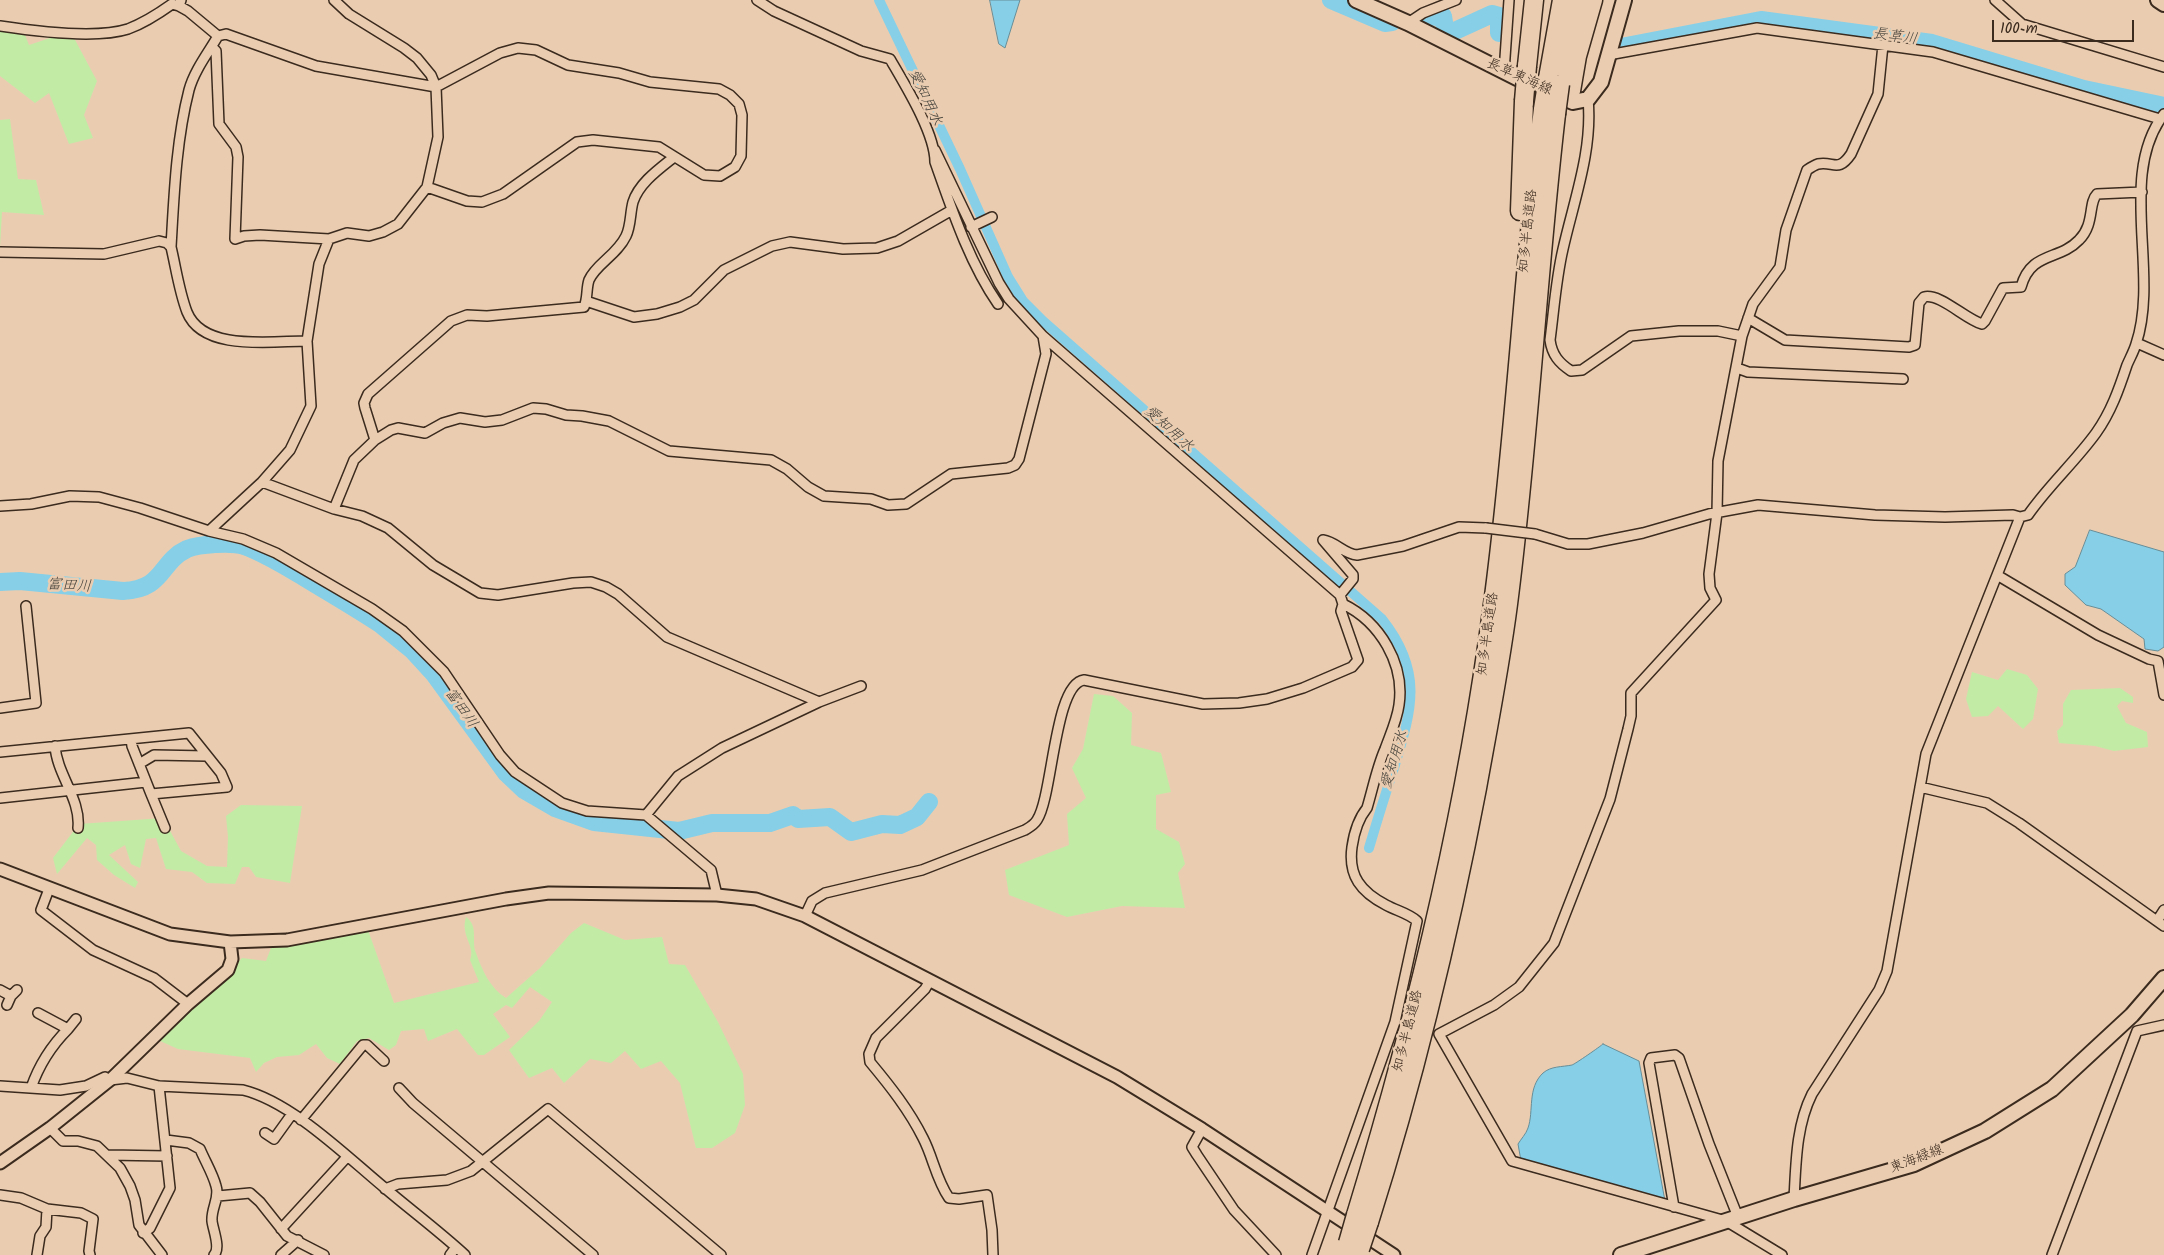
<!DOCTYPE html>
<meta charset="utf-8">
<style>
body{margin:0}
#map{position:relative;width:2164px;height:1255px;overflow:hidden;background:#eacdb1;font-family:Kalam,sans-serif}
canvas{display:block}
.scale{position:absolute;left:1992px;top:20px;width:142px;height:22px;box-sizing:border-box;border:2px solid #3b2a1e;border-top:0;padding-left:6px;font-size:15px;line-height:18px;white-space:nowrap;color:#3b2a1e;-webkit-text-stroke:4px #eacdb1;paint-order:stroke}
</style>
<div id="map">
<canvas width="2164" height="1255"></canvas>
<div class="scale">100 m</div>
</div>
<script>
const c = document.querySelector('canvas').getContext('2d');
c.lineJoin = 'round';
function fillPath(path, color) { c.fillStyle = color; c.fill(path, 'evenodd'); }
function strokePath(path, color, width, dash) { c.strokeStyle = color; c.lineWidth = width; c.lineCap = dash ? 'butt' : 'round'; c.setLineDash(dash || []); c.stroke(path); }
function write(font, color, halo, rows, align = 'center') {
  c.font = font + ' Kalam,"Klee One",sans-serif'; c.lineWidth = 5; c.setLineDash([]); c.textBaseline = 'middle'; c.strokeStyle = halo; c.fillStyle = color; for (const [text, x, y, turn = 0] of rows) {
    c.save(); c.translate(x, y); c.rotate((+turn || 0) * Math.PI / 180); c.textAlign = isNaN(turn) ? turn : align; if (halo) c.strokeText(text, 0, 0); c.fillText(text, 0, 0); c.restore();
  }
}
fillPath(new Path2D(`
 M 0,30 L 25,35 L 29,45 L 50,38 L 74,38 L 97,81 L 84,115 L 93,138 L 69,144 L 49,93 L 35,103 L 0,76 Z
 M 10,119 L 18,179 L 36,180 L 44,215 L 2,212 L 0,247 L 0,120 Z
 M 2007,669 L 2027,675 L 2038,689 L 2033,719 L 2023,729 L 1998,706 L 1988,716 L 1972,717 L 1966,699 L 1972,672 L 1998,680 Z
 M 2120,688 L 2133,697 L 2133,703 L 2122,701 L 2117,706 L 2126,723 L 2147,732 L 2148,747 L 2114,751 L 2095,746 L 2059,743 L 2057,731 L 2063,725 L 2063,704 L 2071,690 Z
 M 1094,694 L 1113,696 L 1132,713 L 1131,745 L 1161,753 L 1171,792 L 1156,795 L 1156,829 L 1179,842 L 1185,864 L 1178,873 L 1185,908 L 1122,906 L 1067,917 L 1009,895 L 1005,870 L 1069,845 L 1067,814 L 1086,798 L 1072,768 L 1083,749 Z
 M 241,805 L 302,806 L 290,883 L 256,877 L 249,867 L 242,867 L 235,884 L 207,883 L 192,872 L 166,869 L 156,838 L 146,839 L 140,868 L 131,864 L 125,845 L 109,855 L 138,882 L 135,888 L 114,875 L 97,860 L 96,845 L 87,838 L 57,874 L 53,858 L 79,824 L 163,818 L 181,851 L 207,866 L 227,867 L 228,837 L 226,816 Z
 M 466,917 C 479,926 471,941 476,953 C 482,970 490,988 506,998 L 540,968 L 571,933 L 584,923 L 625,940 L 662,937 L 669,964 L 685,965 L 718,1022 L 743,1074 L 745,1105 L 735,1133 L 712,1148 L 696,1148 L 680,1083 L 661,1061 L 641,1069 L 625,1051 L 611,1063 L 590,1059 L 564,1083 L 552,1068 L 529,1078 L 509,1050 L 539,1021 L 552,1002 L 530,987 L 512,1008 L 506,1005 L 493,1014 L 510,1037 L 484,1055 L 478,1055 L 457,1029 L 428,1041 L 424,1029 L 401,1031 L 396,1045 L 389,1050 L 369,1038 L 357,1041 L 340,1064 L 327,1058 L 316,1044 L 299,1055 L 277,1057 L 264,1063 L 256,1072 L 250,1058 L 178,1049 L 158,1040 L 242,958 L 266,961 L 271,948 L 368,930 L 394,1003 L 479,982 L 470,960 C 476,946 460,936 466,917 Z`), '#c2eba6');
const water = new Path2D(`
 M 990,0 L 1020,0 L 1005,48 L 999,44 Z
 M 2090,530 L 2164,552 L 2164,647 L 2158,651 L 2145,649 L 2144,639 L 2101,609 L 2086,605 L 2065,585 L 2065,574 L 2075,567 Z
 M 1603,1044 L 1639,1061 L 1665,1201 L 1521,1161 L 1518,1144 C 1521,1139 1526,1134 1528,1128 C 1534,1111 1527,1088 1543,1073 C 1551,1066 1562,1067 1572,1065 C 1575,1064 1601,1046 1603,1044 Z`);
fillPath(water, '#86cfe7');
strokePath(water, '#688d97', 1);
strokePath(new Path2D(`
 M 879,0 L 960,169 L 1008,277 L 1023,301 L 1043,321 L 1382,619 C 1424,672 1412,709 1394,768 C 1385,795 1377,821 1369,848`), '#86cfe7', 10);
strokePath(new Path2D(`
 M 1331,0 L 1385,23 L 1392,22
 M 1428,17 L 1443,16 L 1446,35 L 1492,14 L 1499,16 L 1499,33
 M 1621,47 L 1761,20 L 1932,43 L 2084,89 L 2164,106
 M 0,582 L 20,581 L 123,591 C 165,589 159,562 187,549 C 199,544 232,542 244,546 C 264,553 283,565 302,576 C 328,592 354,607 380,624 L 412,650 L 434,674 L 506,773 L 524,790 L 555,808 L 594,822 L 679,831 L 712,823 L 770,823 L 793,815 L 798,819 L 830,817 L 851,832 L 882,824 L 900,825 L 917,817 L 929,802`), '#86cfe7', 18);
const minor = new Path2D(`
 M 181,0 L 179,6 L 188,11 L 218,36
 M 757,0 L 774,11 L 861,51 L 890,59 C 905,85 935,133 935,162 C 952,210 969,262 998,304
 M 1995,0 L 2022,24 L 2164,67
 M 1408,23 L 1423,13 L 1456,0
 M 0,26 C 33,31 97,39 128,29 C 144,23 158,14 172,4 L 179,6
 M 212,47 L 216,51 L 219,124 L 236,147 L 238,157 L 235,239 L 244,236 L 260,235 L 329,239 L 347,233 L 369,236 L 383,232 L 398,224 L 427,187 L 438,137 L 436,87 L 431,75 L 417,58 L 404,48 L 349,14 L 334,0
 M 1608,55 L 1757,28 L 1933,52 L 2160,119
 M 1504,72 L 1509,0
 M 1588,99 C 1593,150 1574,200 1563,249 C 1556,279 1554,310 1550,340 C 1552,355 1559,363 1571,371 L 1582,370 L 1631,336 L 1679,331 L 1718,331 L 1742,336
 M 971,227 L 992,217
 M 171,247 C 174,196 176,141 189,90 C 194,71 208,53 218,36 L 226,34 L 316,66 L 436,87 L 500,53 L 518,48 L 536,50 L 568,65 L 619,73 L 650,82 L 719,89 L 730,95 L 739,104 L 742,115 L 741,156 L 735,167 L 720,176 L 704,175 L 659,147 L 593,140 L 577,142 L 503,194 L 482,202 L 467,201 L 427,187
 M 0,252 L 104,254 L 159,241 L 167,243 L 171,247 C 176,268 179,291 187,312 C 203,352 272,341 307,341
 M 586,301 L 634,317 L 657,314 L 680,307 L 694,300 L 724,270 L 772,246 L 790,242 L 843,249 L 877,248 L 898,241 L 952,210
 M 1748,318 L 1785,340 L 1909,347 L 1915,345 L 1919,303 L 1924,297 C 1940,293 1965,319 1982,324 L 1985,321 L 2003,288 L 2021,287 C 2031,251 2059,261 2079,240 C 2095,224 2088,203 2097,194 L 2142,192
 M 2137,343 L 2164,355
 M 1737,368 L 1748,372 L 1903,379
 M 375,440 L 365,408 L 364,403 L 368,394 L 451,321 L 467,315 L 487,316 L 584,307 C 588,298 586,289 589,280 C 596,264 617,255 626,236 C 631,226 630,213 633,202 C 639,183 659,169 674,157
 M 262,482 L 334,509 L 362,516 L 388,528 L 433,565 L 480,593 L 498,595 L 573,583 L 591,582 L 606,587 L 618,594 L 667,637 L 819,702
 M 0,506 L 31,504 L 70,496 L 99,497 L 140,508 L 209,531 L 243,539 L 276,553 L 372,609 L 403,631 L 444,672 L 500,755 L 515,772 L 562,803 L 587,811 L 646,815 L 711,870 L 717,895
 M 334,509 L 354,460 L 375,440 L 391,430 L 398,428 L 425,433 L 443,423 L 460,418 L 485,422 L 502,420 L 533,408 L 546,409 L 566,415 L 582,416 L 609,421 L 669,451 L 771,460 L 787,469 L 808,487 L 824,496 L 871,499 L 888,505 L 906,504 L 951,474 L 1008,468 L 1015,465 L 1019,459 L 1046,354 L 1043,336
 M 209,531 L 262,482 L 290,450 L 311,406 L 307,341 L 309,328 L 319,264 L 329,239
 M 1535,534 L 1568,544 L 1588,544 L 1643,533 L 1709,514 L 1758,505 L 1875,515 L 1945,517 L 2013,515 L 2020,517 L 2028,515 C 2048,486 2075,462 2096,433 C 2111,412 2119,389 2127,365 C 2130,358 2134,351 2136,344 C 2160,273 2117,175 2164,114
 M 1997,575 L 2098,635 L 2149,659 L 2158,661 L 2164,695
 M 1340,595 L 1353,579 L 1353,575 L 1323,540 C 1336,542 1344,554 1357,555 L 1403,546 L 1459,527 L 1486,528
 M 0,708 L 36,703 L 26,606
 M 131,739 L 132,746 L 151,794
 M 55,746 C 57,775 81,799 78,828
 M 0,752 L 189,733 L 221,773 L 227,787 L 151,794 L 165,828
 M 139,764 L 154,755 L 207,756
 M 1920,787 L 1987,803 L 2019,823 L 2164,926
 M 0,798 L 146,782
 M 646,815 L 678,776 L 722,748 L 819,702 L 861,686
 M 49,889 L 41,910 L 93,950 L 154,978 L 188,1004
 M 805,916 L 812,901 L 825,893 L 922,870 L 1025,830 C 1030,827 1034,825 1037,820 C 1053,796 1054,684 1084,680 L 1203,704 L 1239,703 L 1267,699 L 1303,688 L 1352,667 L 1358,660 L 1341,611 L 1343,604 L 1340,595 L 1043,336 L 1009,299 L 999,283 L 935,150
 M 2157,921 L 2164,910
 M 929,982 L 925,989 L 876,1038 L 869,1054 L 870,1062 C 890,1086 909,1110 923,1138 C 933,1157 936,1179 949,1198 L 959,1199 L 987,1195 L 992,1230 L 993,1255
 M 0,990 L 11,996
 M 7,1005 L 11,996 L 17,990
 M 68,1029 L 76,1019
 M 2137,1031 L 2164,1025
 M 0,1086 L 60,1090 L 86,1086 L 105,1077 L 110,1080 L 127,1078 L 159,1086 L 243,1090 C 292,1102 346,1156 386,1189 C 412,1211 440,1232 465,1255
 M 31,1088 C 39,1065 50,1047 68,1029 L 38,1013
 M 399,1088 L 413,1103 L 593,1255
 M 301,1120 L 363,1045 L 367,1045 L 384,1061
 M 50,1128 L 63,1141 L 78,1141 L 97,1146 L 120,1168 L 130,1186 L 135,1200 L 139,1225 L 162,1255
 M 1202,1129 L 1192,1147 L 1197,1155 L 1234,1210 L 1276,1255
 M 265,1133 L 274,1139 L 292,1114
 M 166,1140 L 189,1143 L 200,1149 C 205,1161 213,1174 216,1186 C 220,1198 211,1208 212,1221 C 213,1230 221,1248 214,1255
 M 108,1155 L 167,1156
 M 385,1189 L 398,1184 L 447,1180 L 471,1171 L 548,1109 L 721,1255
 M 0,1195 L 21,1198 L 47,1209 L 81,1213 L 93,1219 L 89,1251 L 90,1255
 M 218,1196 L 250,1193 L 260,1202 L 287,1236 L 324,1255
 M 1794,1199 C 1796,1163 1796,1126 1812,1094 L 1879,990 L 1887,971 L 1926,754 L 2020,517
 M 1674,1207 L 1649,1063 L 1651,1058 L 1675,1055 L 1679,1058 L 1709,1144 L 1738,1217
 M 281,1229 L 347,1157
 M 143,1233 L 150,1228 L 170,1188 L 159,1086
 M 37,1255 L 40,1236 L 46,1227 L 47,1209
 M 281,1255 L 298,1240
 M 450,1255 L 456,1247
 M 1312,1255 L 1395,1022 L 1417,921 C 1408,913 1397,911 1386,905 C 1361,892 1348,876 1352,847 C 1354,833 1358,819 1367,808 C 1373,788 1377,767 1385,749 C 1390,735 1397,720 1399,705 C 1405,664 1380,622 1343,604
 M 1782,1255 L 1726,1221 L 1512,1161 L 1439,1034 L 1494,1005 L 1519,987 L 1554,943 L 1610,799 L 1628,729 L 1631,716 L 1631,693 L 1716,600 L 1710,588 L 1709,574 L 1717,513 L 1718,461 L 1742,336 L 1753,304 L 1780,267 L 1786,230 L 1807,170 C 1810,168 1815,165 1818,164 C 1834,161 1838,173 1851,154 L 1878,94 L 1883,45
 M 2052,1255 L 2137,1031`);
const tertiary = new Path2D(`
 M 0,869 L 170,934 L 230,942 L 287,940 L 506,899 L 549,893 L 717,895 L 756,899 L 805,916 L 1117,1077 L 1202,1129 L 1394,1255
 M 0,1163 L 50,1128 L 110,1080 L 188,1004 L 228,970 L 232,959 L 230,942`);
const secondary = new Path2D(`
 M 1356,0 L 1408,23 L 1517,78 L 1573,102 L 1588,99 L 1601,82 L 1624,0
 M 2158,0 L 2164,4
 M 1621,1255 L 1794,1199 L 1914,1164 L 1985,1131 L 2052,1089 L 2132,1015 L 2164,978`);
const motorway = new Path2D(`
 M 1527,66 L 1534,0
 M 1563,68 L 1576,0
 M 1548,78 L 1562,0
 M 1571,91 L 1577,56 L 1593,0
 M 1520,211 L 1524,101
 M 1356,1215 C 1417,1015 1466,812 1493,604 C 1515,440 1523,274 1543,109
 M 1369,1222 C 1414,1080 1449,935 1477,788 C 1488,727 1500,666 1508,604 C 1529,441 1537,277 1556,114`);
strokePath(minor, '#3b2a1e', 12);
strokePath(tertiary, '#3b2a1e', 15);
strokePath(secondary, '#3b2a1e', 18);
strokePath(motorway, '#3b2a1e', 21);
strokePath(minor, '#eacdb1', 9);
strokePath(tertiary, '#eacdb1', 11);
strokePath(secondary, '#eacdb1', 14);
strokePath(motorway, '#eacdb1', 18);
const minorBridge = new Path2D(`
 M 1486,528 L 1535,534`);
const motorwayBridge = new Path2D(`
 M 1524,101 L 1527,66
 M 1543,109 L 1548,78
 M 1556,114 L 1560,84
 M 1348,1243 L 1356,1215
 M 1360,1249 L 1369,1222`);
strokePath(minorBridge, '#3b2a1e', 12, []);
strokePath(motorwayBridge, '#3b2a1e', 21, []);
strokePath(minorBridge, '#eacdb1', 9);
strokePath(motorwayBridge, '#eacdb1', 18);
write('14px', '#3b2a1e', '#eacdb1', [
 ["長草東海線",1519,78,24],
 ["知多半島道路",1529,231,-84],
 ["知多半島道路",1489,634,-82],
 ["知多半島道路",1409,1031,-76],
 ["東海緑線",1917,1160,-21]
]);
write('italic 15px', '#46433c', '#eacdb1', [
 ["長草川",1895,38,8],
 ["愛知用水",924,98,65],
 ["愛知用水",1168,430,42],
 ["富田川",69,587,3],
 ["富田川",460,709,55],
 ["愛知用水",1396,760,-73]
]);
</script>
